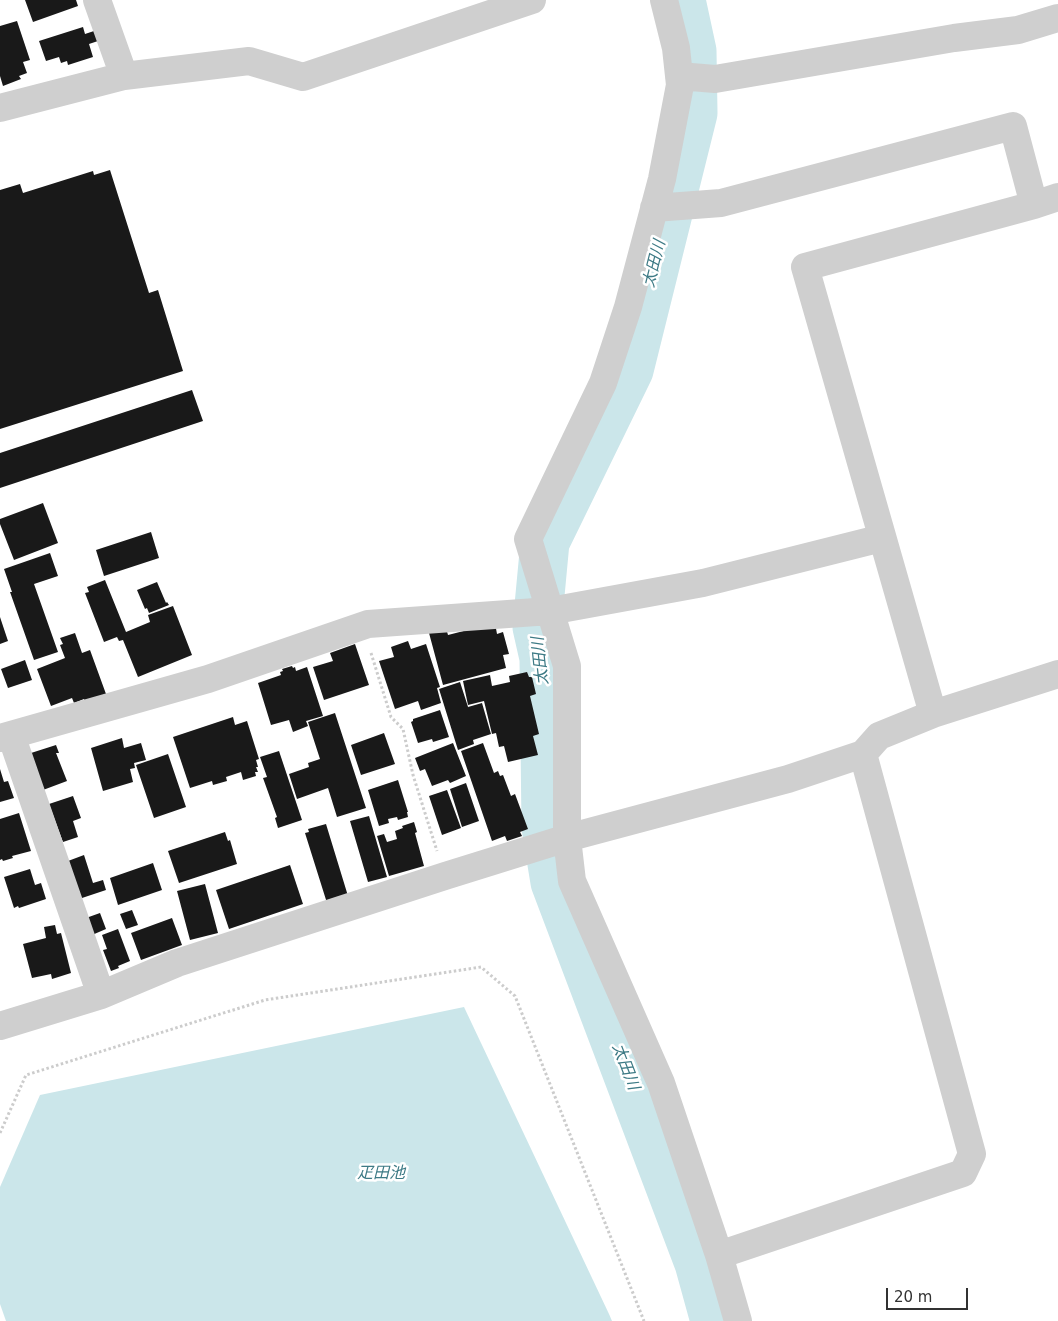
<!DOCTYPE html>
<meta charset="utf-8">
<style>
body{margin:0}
#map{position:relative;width:1058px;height:1321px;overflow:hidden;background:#fff;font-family:"DejaVu Sans",sans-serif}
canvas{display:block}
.scale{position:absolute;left:886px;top:1288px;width:82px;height:22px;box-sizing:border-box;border:2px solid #323232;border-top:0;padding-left:6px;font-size:15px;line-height:18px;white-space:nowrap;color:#323232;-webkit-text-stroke:4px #fff;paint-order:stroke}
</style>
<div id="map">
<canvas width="1058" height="1321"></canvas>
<div class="scale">20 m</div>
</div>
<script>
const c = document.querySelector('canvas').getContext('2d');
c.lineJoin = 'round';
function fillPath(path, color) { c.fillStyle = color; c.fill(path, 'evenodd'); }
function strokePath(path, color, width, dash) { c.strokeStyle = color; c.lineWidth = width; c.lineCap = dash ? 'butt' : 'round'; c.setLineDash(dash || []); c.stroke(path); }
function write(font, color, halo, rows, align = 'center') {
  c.font = font + ' "DejaVu Sans","Noto Sans JP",sans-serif'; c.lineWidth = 5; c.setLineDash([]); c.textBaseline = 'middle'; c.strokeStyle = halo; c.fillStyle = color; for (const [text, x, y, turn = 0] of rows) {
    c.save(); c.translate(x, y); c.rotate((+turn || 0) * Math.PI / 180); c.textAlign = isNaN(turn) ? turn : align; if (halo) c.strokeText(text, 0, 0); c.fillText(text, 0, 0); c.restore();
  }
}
fillPath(new Path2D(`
 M 464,1007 L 609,1314 L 612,1321 L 6,1321 L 0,1304 L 0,1187 L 40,1095 Z`), '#cbe6ea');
strokePath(new Path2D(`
 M 681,0 L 692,51 L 693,113 L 629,370 L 545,542 L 537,627 L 544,658 L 546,827 L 555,882 L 699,1263 L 715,1321`), '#cbe6ea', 49);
fillPath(new Path2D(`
 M 25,0 L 76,0 L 78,6 L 33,22 Z
 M 17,21 L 30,60 L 23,62 L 27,73 L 19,76 L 21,79 L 3,86 L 0,76 L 0,26 Z
 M 83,27 L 85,34 L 94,31 L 98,41 L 89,44 L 93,57 L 68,65 L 67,61 L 61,63 L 59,57 L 46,61 L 39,41 Z
 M 110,170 L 149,293 L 158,290 L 183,371 L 0,429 L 0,190 L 20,184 L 23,193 L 93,171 L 94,175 Z
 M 192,390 L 203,421 L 0,488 L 0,453 Z
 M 43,503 L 58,543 L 14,560 L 0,524 L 0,519 Z
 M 151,532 L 159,558 L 104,576 L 96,550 Z
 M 50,553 L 58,576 L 34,584 L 58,652 L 34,660 L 10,592 L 12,592 L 4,569 Z
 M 105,580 L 126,632 L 150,622 L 148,615 L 173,606 L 192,655 L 138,677 L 123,640 L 119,641 L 117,637 L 104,642 L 85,593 L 89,592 L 87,587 Z
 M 157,582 L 166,603 L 167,602 L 169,605 L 149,613 L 147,608 L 145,609 L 137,590 Z
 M 0,617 L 8,641 L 0,644 Z
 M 495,623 L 497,634 L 503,632 L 509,654 L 503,655 L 506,668 L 443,685 L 429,633 L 446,628 L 448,635 Z
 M 75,633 L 82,653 L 90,650 L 106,694 L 85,701 L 84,699 L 74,703 L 72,698 L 51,706 L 37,669 L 65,658 L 60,645 L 63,644 L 60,638 Z
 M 408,641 L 411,649 L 426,644 L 440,687 L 437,688 L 441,703 L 421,710 L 418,701 L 395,709 L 379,661 L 394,657 L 391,647 Z
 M 355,644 L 369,685 L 324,700 L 313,667 L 333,661 L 330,653 Z
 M 25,660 L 32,680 L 8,688 L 1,669 Z
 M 292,666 L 293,668 L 295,667 L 296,671 L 307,667 L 323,716 L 306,721 L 308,726 L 293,732 L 289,720 L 271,725 L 258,683 L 281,675 L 280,672 L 283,671 L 282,669 Z
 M 527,672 L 529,677 L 532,677 L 536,694 L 530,696 L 539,734 L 533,736 L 538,755 L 508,762 L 504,746 L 499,747 L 496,733 L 492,734 L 484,701 L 468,705 L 463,681 L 490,675 L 492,686 L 510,682 L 509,676 Z
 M 460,682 L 469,710 L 468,707 L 482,703 L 491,734 L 473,740 L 474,744 L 458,750 L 439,689 Z
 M 440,710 L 449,737 L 433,742 L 432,739 L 418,743 L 411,722 L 413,721 L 413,719 Z
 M 335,713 L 366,808 L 337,817 L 328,788 L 297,799 L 289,774 L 309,767 L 308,763 L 320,759 L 308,722 Z
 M 233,717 L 235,725 L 247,721 L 259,759 L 256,760 L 258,767 L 256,767 L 258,772 L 255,772 L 256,776 L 243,780 L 241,772 L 226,777 L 227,781 L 213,785 L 212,781 L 190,788 L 173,737 Z
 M 384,733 L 395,764 L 361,775 L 351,745 Z
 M 122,738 L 124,748 L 141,743 L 146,760 L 134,763 L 135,768 L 130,769 L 133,782 L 103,791 L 91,748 Z
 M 453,743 L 466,776 L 450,783 L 448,780 L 432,786 L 425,769 L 420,771 L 415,758 Z
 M 483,743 L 494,773 L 498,771 L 500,776 L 503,775 L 511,796 L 515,794 L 528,829 L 520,832 L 522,836 L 507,841 L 505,836 L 492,841 L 461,751 Z
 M 56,745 L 59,753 L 56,753 L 67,781 L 43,790 L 31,753 Z
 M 279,751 L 302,820 L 278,828 L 275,818 L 277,817 L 263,778 L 267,777 L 260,757 Z
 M 168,754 L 186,807 L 154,818 L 136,765 Z
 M 0,769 L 4,782 L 8,781 L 14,798 L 0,802 Z
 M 398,780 L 408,812 L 407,812 L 408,817 L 398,820 L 397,817 L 388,819 L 389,823 L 379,826 L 368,790 Z
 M 466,783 L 479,821 L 462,827 L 450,789 Z
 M 447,790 L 461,828 L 442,835 L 429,796 Z
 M 73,796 L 81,818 L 73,821 L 78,837 L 63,842 L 49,804 Z
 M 19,813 L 31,851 L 12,856 L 13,858 L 3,861 L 2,859 L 0,860 L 0,819 Z
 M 369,816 L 387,877 L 368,882 L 350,821 Z
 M 414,822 L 417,832 L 415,833 L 424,866 L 389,876 L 377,836 L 384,834 L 387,842 L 397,839 L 395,831 L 403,828 L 402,826 Z
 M 326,824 L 348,896 L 327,903 L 305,833 L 309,832 L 308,829 Z
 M 225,832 L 228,841 L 230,840 L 237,864 L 179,883 L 168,851 Z
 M 84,855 L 93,883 L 103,880 L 106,890 L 79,899 L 68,861 Z
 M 153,863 L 162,890 L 118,905 L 110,878 Z
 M 290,865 L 303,904 L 229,929 L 216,890 Z
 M 30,869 L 35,885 L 41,883 L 46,899 L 19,908 L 18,906 L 14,908 L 4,877 Z
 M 205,884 L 218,933 L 190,940 L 177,891 Z
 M 132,910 L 138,925 L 126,929 L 120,914 Z
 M 100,913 L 106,929 L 92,935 L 86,918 Z
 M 172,918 L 182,945 L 141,960 L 131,933 Z
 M 55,925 L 57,934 L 61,933 L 71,973 L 52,979 L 51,974 L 32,978 L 23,944 L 46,938 L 44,927 Z
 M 118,929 L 130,961 L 118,966 L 119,968 L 111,971 L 103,950 L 107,949 L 102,935 Z`), '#191919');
strokePath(new Path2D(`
 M 371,653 L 391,717 L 403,729 L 413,775 L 437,851
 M 0,1133 L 26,1075 L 265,1000 L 481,967 L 515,996 L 644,1321`), '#ccc', 3, [2.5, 2.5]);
strokePath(new Path2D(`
 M 97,0 L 124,76
 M 664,0 L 676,48 L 680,85 L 662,179 L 628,307 L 603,383 L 528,539 L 567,666 L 567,838 L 572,881 L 661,1083 L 719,1255 L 738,1321
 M 679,76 L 715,79 L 954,38 L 1018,30 L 1058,18
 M 0,108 L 124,76 L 249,61 L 303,77 L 532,0
 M 654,208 L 721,203 L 1013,126 L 1034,205
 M 933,714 L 805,267 L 1034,205 L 1058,197
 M 11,735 L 101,995
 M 0,738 L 208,679 L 368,624 L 550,611 L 703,583 L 882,538
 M 0,1026 L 101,995 L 177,963 L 445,876 L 567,838 L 788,779 L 863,754 L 879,736 L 933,714 L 1058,674
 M 719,1255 L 963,1173 L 972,1154 L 863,754`), '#cfcfcf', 28);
write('italic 16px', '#3d7a85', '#fff', [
 ["太田川",655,264,-76],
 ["太田川",541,661,-96],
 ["太田川",625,1067,69],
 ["疋田池",381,1174]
]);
</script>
